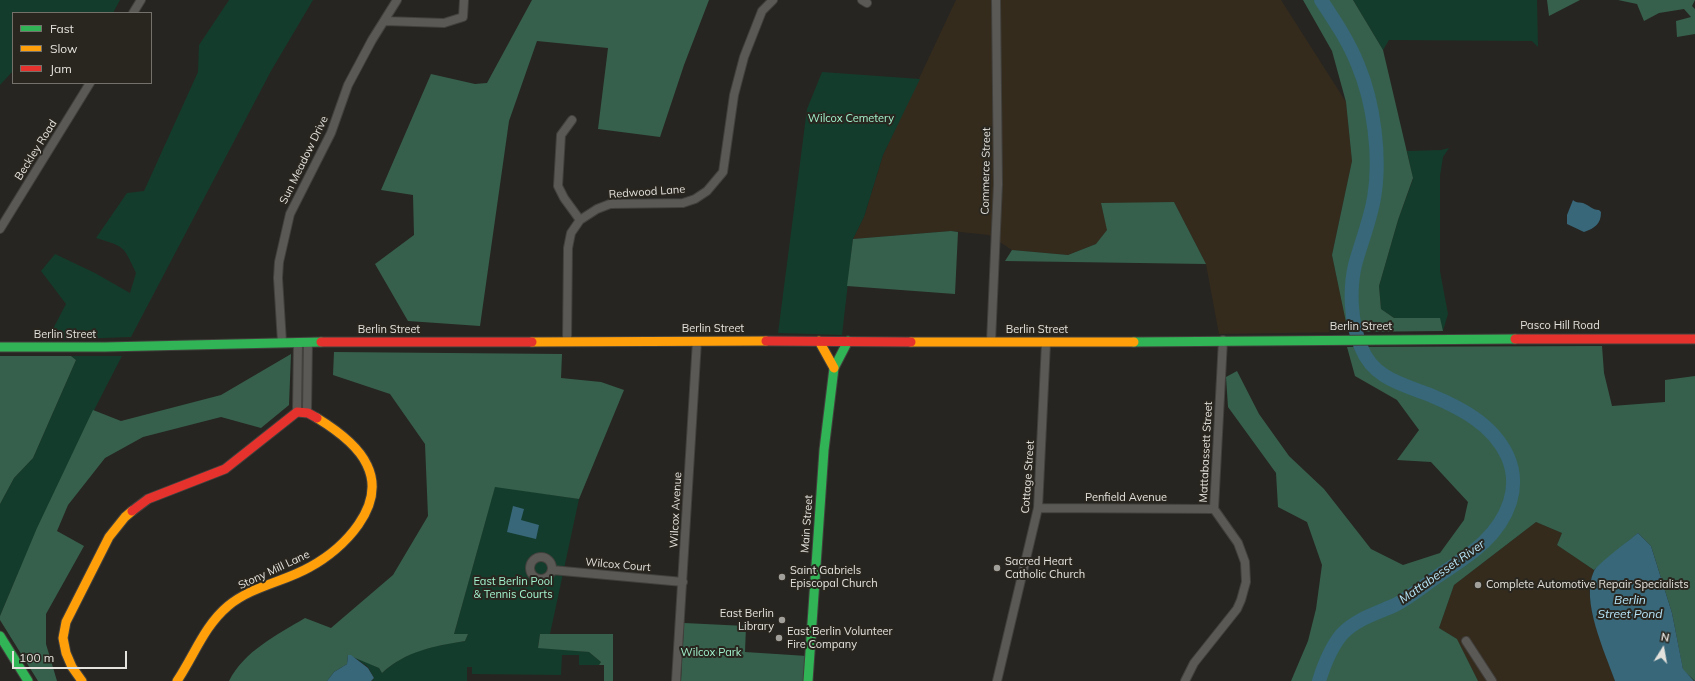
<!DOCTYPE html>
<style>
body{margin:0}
#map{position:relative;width:1695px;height:681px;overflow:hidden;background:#272521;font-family:Mulish,sans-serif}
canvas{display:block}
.legend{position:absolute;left:12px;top:12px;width:140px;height:72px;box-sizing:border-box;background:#29261f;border:1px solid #74716b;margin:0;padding:5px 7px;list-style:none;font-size:12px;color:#e4e2dd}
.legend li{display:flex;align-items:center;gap:8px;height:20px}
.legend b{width:20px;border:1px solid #74716b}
.north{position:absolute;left:1643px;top:629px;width:40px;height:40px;-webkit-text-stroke:3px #29261f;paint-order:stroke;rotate:11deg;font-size:11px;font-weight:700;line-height:16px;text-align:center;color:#e4e2dd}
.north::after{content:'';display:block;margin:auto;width:14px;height:18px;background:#e4e2dd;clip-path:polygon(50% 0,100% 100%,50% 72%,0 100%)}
.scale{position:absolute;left:12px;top:651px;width:115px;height:18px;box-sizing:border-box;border:2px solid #e4e2dd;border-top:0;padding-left:5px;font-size:12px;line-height:14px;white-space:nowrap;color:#e4e2dd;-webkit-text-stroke:3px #29261f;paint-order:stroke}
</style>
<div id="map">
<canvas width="1695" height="681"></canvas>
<ul class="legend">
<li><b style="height:5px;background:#30b455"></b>Fast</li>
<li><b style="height:5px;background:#ff9f0a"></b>Slow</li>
<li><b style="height:5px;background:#e5322d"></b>Jam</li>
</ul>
<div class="north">N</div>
<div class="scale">100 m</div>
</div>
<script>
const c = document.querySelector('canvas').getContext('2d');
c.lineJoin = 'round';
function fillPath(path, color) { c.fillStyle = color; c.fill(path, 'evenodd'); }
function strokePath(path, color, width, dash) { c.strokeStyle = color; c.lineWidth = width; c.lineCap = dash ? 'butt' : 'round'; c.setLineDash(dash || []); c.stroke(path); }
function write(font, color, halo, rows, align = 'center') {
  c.font = font + ' Mulish,sans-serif'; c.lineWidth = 4; c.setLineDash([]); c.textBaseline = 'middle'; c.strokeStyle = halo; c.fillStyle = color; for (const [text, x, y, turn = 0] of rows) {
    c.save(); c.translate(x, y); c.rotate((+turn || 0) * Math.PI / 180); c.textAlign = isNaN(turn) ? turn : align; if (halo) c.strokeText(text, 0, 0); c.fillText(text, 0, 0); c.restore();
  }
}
fillPath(new Path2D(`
 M 956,0 L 1281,0 L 1346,102 L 1352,161 L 1332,255 L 1348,332 L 1219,334 L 1206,264 L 1174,202 L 1101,204 L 1108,230 L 1096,244 L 1068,255 L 1012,250 L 989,235 L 951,231 L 853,239 L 864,217 L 883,155 Z
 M 1536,522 L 1562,533 L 1557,545 L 1594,570 L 1589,590 L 1592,614 L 1615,681 L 1478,681 L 1457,639 L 1439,628 L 1454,585 Z`), '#342b1d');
fillPath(new Path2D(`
 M 0,0 L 120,0 L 113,13 L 13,13 L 13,71 L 0,85 Z
 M 229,0 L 313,0 L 271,71 L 131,337 L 47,340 L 66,304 L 41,271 L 55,254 L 95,273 L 130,293 L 136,273 C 123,245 125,247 96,238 L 127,193 L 144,191 L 198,72 L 199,45 Z
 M 1353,0 L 1537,0 L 1538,47 L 1532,41 L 1389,40 L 1383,50 Z
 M 822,72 L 920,79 L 883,155 L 864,217 L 853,239 L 842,335 L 778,333 L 807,109 Z
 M 1449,148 L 1443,157 L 1440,176 L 1440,271 L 1448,314 L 1443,331 L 1439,318 L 1394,318 L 1381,309 L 1379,286 L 1398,220 L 1413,179 L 1407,151 L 1441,150 Z
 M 71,356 L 122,356 C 77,441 37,528 0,616 L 0,504 L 14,478 L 33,458 L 76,360 Z
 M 495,486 L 579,499 L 550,634 L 540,634 L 538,647 L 589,652 L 601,662 L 599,665 L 579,665 L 579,655 L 562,655 L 561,675 L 472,674 L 472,667 L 467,667 L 467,681 L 372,681 L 374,678 L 368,667 L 351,655 L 379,668 L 382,673 C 407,650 434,646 465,641 L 468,634 L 454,634 Z`), '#143c2c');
fillPath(new Path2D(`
 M 532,0 L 709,0 L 684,65 L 660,137 L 598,129 L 608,48 L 537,41 L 509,121 L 480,326 L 408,321 L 375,264 L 414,235 L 413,195 L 381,190 L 431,74 L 475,84 L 487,83 Z
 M 1303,0 L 1353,0 L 1383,50 L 1413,178 L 1398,220 L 1379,286 L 1381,309 L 1394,318 L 1440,318 L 1443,331 L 1348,332 L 1332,255 L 1352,161 L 1346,102 L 1332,51 Z
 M 1547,0 L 1580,0 L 1549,16 Z
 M 1618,0 L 1695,0 L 1692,6 L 1695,9 L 1695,34 L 1677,37 L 1676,21 L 1691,17 L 1684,9 L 1659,13 L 1644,21 L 1637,4 Z
 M 1174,202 L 1206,264 L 1005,261 L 1012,250 L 1068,255 L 1096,244 L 1107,230 L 1101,203 Z
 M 951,231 L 958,232 L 955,294 L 847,286 L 853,239 Z
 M 1602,346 L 1604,373 L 1612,406 L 1665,402 L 1665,380 L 1695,376 L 1695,681 L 1683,670 L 1672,613 L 1651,546 L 1638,533 L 1594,570 L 1557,545 L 1562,533 L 1536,522 L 1454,585 L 1439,628 L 1457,639 L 1478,681 L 1291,681 L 1308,641 L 1316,609 L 1322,565 L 1307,522 L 1278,507 L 1276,473 L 1228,407 L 1226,377 L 1237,371 L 1259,414 L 1289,456 L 1324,489 L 1371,549 L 1403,565 L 1440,553 L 1464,520 L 1468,502 L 1431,462 L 1397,460 L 1419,430 L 1397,400 L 1355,376 L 1347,347 Z
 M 334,352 L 562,354 L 561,378 L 601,382 L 624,390 L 579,499 L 495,487 L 454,634 L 468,634 L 465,641 C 434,646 406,651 382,673 L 379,668 L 348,655 L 347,664 L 334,672 L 327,681 L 229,681 C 244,651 277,635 305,618 L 331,628 L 393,575 L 428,516 L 425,444 L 390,394 L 333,375 Z
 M 291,354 L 289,405 L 261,428 L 221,417 L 143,437 L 105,458 L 68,505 L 57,531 L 84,546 L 46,614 L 46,644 L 57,681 L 38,681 L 0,620 L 0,616 L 37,528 L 93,410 L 121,421 L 221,395 Z
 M 0,356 L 71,356 L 76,360 L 33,458 L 14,478 L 0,504 Z
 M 684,623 L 746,626 L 745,652 L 807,656 L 806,681 L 681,681 Z
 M 540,634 L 613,634 L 613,681 L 604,681 L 604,665 L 599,665 L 601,662 L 589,652 L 538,648 Z`), '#36604c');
fillPath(new Path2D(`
 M 1573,200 C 1576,203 1578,202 1583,203 C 1589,205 1592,210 1599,210 L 1601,212 C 1601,224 1595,228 1584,232 L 1567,224 L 1567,215 Z
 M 513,506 L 524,509 L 521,520 L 539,525 L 536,539 L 507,532 Z
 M 1638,533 L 1651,546 L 1672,613 L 1683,669 L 1694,681 L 1615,681 C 1605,652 1580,600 1594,571 C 1596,565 1631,539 1638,533 Z
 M 348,655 L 351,655 L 368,668 L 374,678 L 371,681 L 327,681 L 334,672 L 347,664 Z`), '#376779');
strokePath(new Path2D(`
 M 1319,681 C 1324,665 1331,647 1342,634 C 1356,619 1377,613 1395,605 C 1409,598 1422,587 1435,578 C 1466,557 1498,539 1510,502 C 1515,486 1514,470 1507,455 C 1492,424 1461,408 1430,395 C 1401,384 1373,378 1361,347 C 1351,323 1349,291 1355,265 C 1361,243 1370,221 1374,198 C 1381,157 1374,103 1358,65 C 1349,42 1335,21 1321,0`), '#376779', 14);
const street = new Path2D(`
 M 862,0 L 867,3
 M 133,13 L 141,0
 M 385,21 L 444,23 L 463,17 L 464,0
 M 572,120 L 561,135 L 558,186 L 564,198 L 580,220
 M 0,229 L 90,83
 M 282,342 L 278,278 L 279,262 L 290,214 L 331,133 L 348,85 L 372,40 L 397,0
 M 567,342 L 568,248 L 571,233 L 580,220 L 597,209 L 610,204 L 683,203 L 695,199 L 707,191 L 723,172 L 734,95 L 744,57 L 762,11 L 773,0
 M 991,342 L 998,184 L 996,0
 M 297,412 L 298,342
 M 307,412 L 308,342
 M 1038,508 L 1214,509
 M530 568a11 11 0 1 1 22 0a11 11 0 1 1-22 0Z
 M 552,570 L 683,582
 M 1466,641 L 1492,681
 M 676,681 L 697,341
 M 997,681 L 1038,508 L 1046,343
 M 1185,681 L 1194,663 L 1237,609 L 1241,600 L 1246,582 L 1245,562 L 1238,543 L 1214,509 L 1223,340`);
const fast = new Path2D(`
 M 1134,342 L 1515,339
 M 0,347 L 105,347 L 321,342
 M 0,636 L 28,681
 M 808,681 L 824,450 L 834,368 L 848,341`);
const slow = new Path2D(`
 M 819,341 L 834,368
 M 532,342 L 766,341
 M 911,342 L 1134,342
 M 82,681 L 72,667 L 66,653 L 63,638 L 66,622 L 109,537 L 125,517 L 132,511
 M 177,681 C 194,656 204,626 228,606 C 252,586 284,582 310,567 C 343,549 387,506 367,465 C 358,445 335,429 317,418`);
const jam = new Path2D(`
 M 1515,339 L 1695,339
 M 766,341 L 911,342
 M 321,342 L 532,342
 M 132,511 L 148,499 L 225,469 L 297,412 L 308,413 L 317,418`);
strokePath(street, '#42403d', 10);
strokePath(fast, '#42403d', 11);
strokePath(slow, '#42403d', 11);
strokePath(jam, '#42403d', 11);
strokePath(street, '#5a5956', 8);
strokePath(fast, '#30b455', 9);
strokePath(slow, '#ff9f0a', 9);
strokePath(jam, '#e5322d', 9);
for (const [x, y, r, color] of [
 [997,568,4,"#a2a09b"],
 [782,577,4,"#a2a09b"],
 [1478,585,4,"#a2a09b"],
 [782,620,4,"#a2a09b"],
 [779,638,4,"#a2a09b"]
]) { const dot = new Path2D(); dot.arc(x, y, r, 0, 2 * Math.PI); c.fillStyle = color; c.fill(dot); strokePath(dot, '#29261f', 1.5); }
write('11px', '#a2f3cd', '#29261f', [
 ["Wilcox Cemetery",851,119],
 ["East Berlin Pool",513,582],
 ["& Tennis Courts",513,595],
 ["Wilcox Park",711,653]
]);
write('11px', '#e4e2dd', '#29261f', [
 ["Beckley Road",36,150,-58],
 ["Sun Meadow Drive",304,160,-64],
 ["Commerce Street",986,171,-89],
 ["Redwood Lane",647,192,-4],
 ["Pasco Hill Road",1560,326],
 ["Berlin Street",1361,327],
 ["Berlin Street",713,329],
 ["Berlin Street",389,330],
 ["Berlin Street",1037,330],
 ["Berlin Street",65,335],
 ["Mattabassett Street",1206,452,-87],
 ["Cottage Street",1028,477,-86],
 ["Penfield Avenue",1126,498],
 ["Wilcox Avenue",676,510,-87],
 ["Main Street",807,524,-86],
 ["Wilcox Court",618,565,5],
 ["Stony Mill Lane",274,570,-25]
]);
write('11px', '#e4e2dd', '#29261f', [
 ["Sacred Heart",1005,562],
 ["Catholic Church",1005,575],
 ["Saint Gabriels",790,571],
 ["Episcopal Church",790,584],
 ["Complete Automotive Repair Specialists",1486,585],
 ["East Berlin",774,614,"right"],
 ["Library",774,627,"right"],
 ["East Berlin Volunteer",787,632],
 ["Fire Company",787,645]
], 'left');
write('italic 12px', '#b5e5f9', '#29261f', [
 ["Mattabesset River",1442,572,-35],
 ["Berlin",1630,600],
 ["Street Pond",1630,614]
]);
</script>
